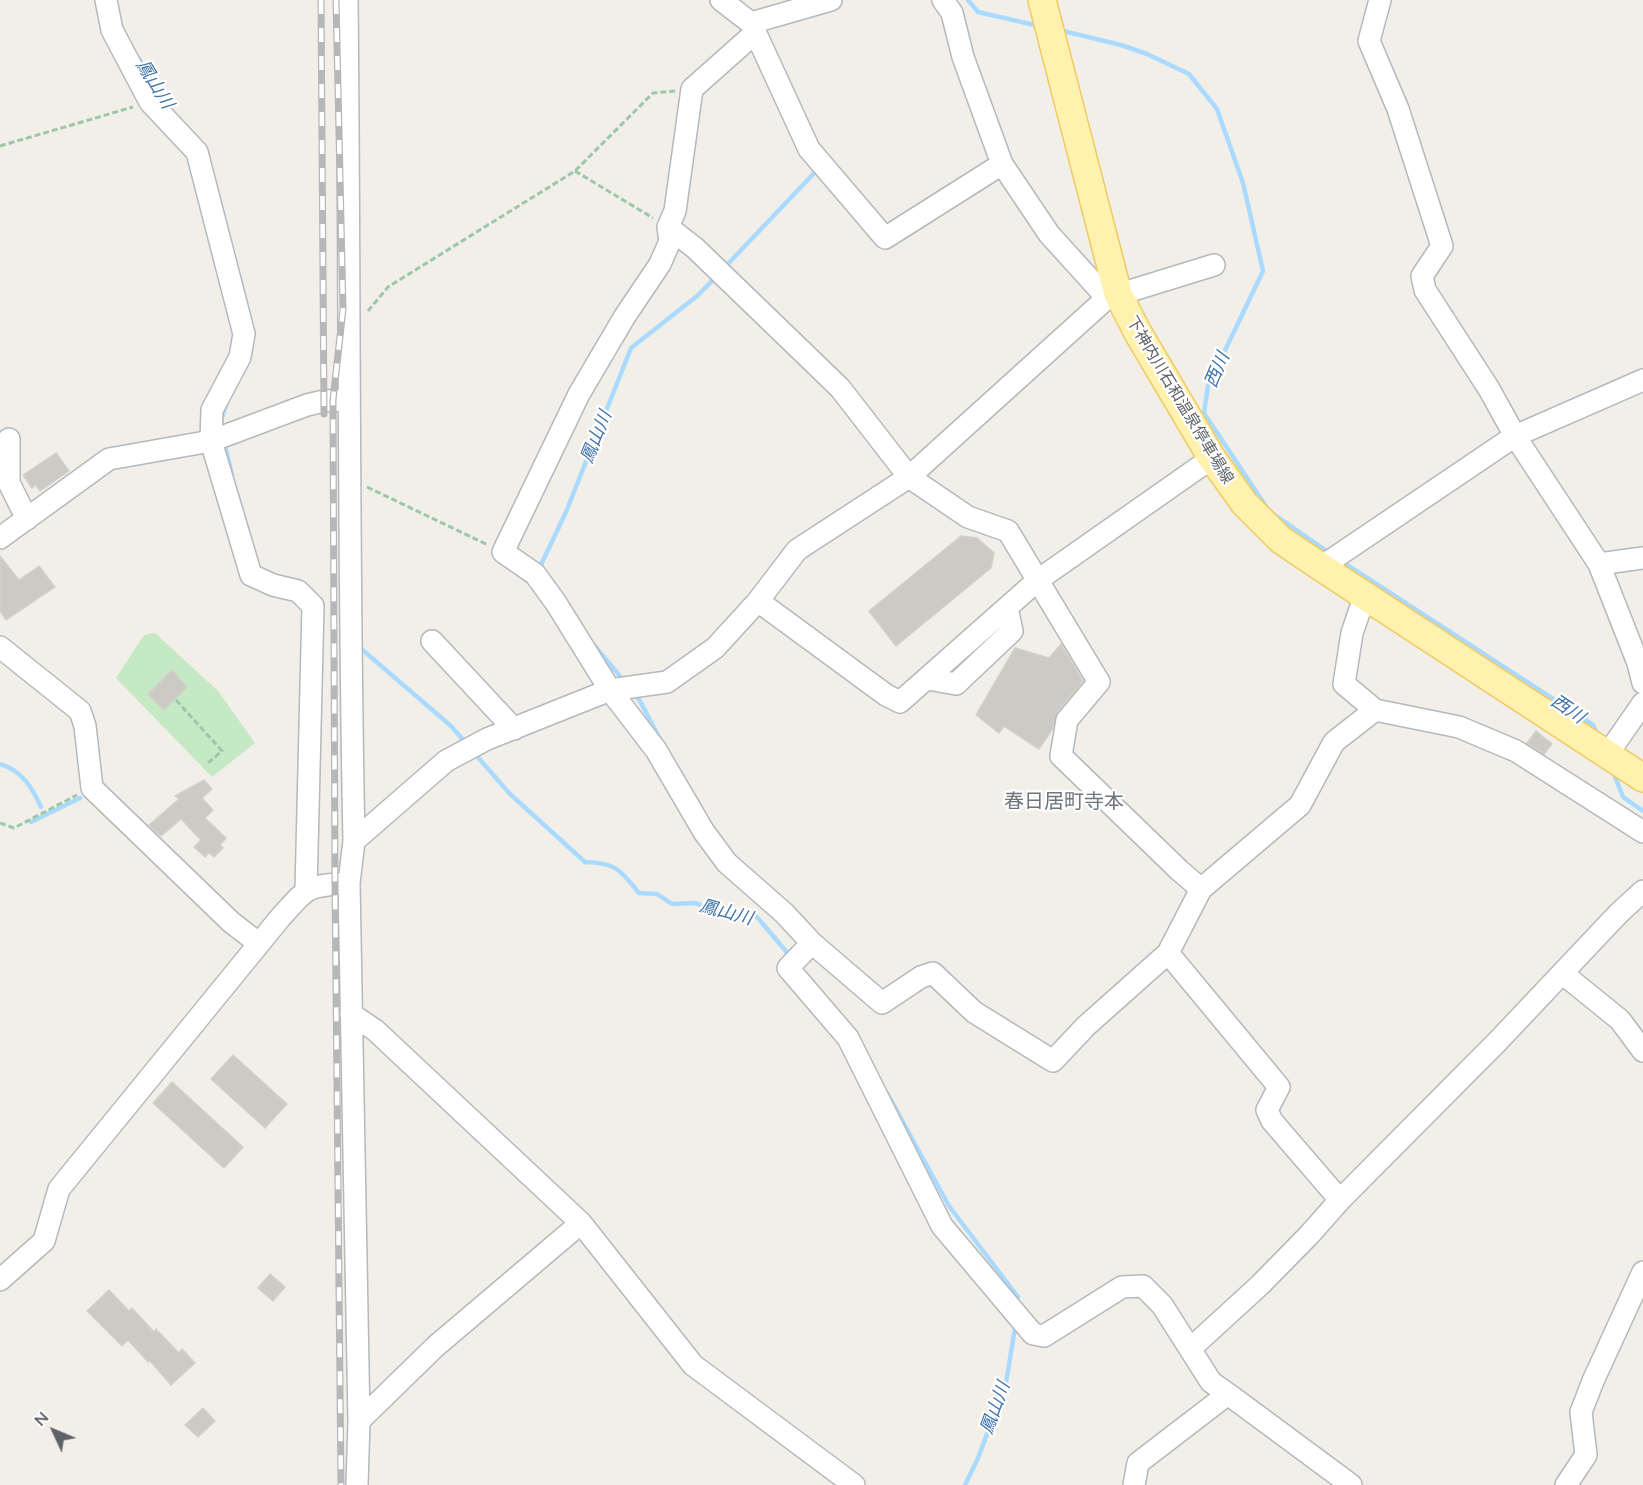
<!DOCTYPE html>
<meta charset="utf-8">
<style>
body{margin:0}
#map{position:relative;width:1643px;height:1485px;overflow:hidden;background:#f1efe8;font-family:Lato,sans-serif}
canvas{display:block}
.north{position:absolute;left:24px;top:1401px;width:60px;height:60px;-webkit-text-stroke:4px #fff;paint-order:stroke;rotate:314deg;font-size:16px;font-weight:700;line-height:24px;text-align:center;color:#5f6368}
.north::after{content:'';display:block;margin:auto;width:21px;height:27px;background:#5f6368;clip-path:polygon(50% 0,100% 100%,50% 72%,0 100%)}
</style>
<div id="map">
<canvas width="1643" height="1485"></canvas>
<div class="north">N</div>
</div>
<script>
const c = document.querySelector('canvas').getContext('2d');
c.lineJoin = 'round';
function fillPath(path, color) { c.fillStyle = color; c.fill(path, 'evenodd'); }
function strokePath(path, color, width, dash) { c.strokeStyle = color; c.lineWidth = width; c.lineCap = dash ? 'butt' : 'round'; c.setLineDash(dash || []); c.stroke(path); }
function write(font, color, halo, rows, align = 'center') {
  c.font = font + ' Lato,"Noto Sans JP",sans-serif'; c.lineWidth = 4.5; c.setLineDash([]); c.textBaseline = 'middle'; c.strokeStyle = halo; c.fillStyle = color; for (const [text, x, y, turn = 0] of rows) {
    c.save(); c.translate(x, y); c.rotate((+turn || 0) * Math.PI / 180); c.textAlign = isNaN(turn) ? turn : align; if (halo) c.strokeText(text, 0, 0); c.fillText(text, 0, 0); c.restore();
  }
}
fillPath(new Path2D(`
 M 155,633 L 218,691 L 255,743 L 212,777 L 116,678 L 144,635 Z`), '#c5e8c5');
strokePath(new Path2D(`
 M 968,0 L 978,12 L 1039,26
 M 1059,30 L 1121,45 L 1147,54 L 1189,74 L 1217,109 L 1243,183 L 1263,271 L 1208,386 L 1204,413 L 1269,511 L 1331,554
 M 139,59 L 165,104
 M 725,267 L 818,169
 M 220,423 L 227,402
 M 224,442 L 232,475
 M 1341,561 L 1593,725 L 1596,732
 M 539,569 L 566,512 L 631,348 L 697,296 L 717,276
 M 593,644 L 624,681
 M 358,646 L 451,726 L 466,743
 M 633,692 L 640,701 L 660,739
 M 475,754 L 510,794 L 585,862 C 617,863 620,870 639,893 L 657,894 L 672,904 L 695,903 L 722,913 L 757,917 L 790,956
 M 0,764 C 22,771 32,787 41,807
 M 1614,774 L 1623,797 L 1643,811
 M 31,822 L 80,798
 M 887,1093 L 949,1206 L 1018,1297
 M 965,1485 L 978,1458 L 1006,1383 L 1015,1328`), '#aadaff', 4.5);
const building = new Path2D(`
 M 56,453 L 69,471 L 40,491 L 36,485 L 32,488 L 23,475 Z
 M 961,536 L 977,538 L 994,553 L 991,568 L 896,646 L 869,611 Z
 M 0,556 L 19,580 L 39,566 L 55,587 L 6,620 L 0,611 Z
 M 1061,644 L 1083,681 L 1057,712 L 1052,730 L 1039,749 L 1004,726 L 999,733 L 976,715 L 1015,648 L 1049,658 Z
 M 172,670 L 187,687 L 164,710 L 148,694 Z
 M 1536,731 L 1552,744 L 1544,754 L 1527,743 Z
 M 204,780 L 212,789 L 202,798 L 213,810 L 205,818 L 226,838 L 220,845 L 223,848 L 214,857 L 209,853 L 205,857 L 194,847 L 201,840 L 181,819 L 161,836 L 149,825 L 179,799 L 175,796 Z
 M 233,1055 L 287,1104 L 265,1128 L 211,1079 Z
 M 172,1082 L 243,1147 L 224,1168 L 153,1103 Z
 M 270,1274 L 285,1287 L 273,1301 L 258,1288 Z
 M 109,1290 L 129,1311 L 132,1308 L 154,1332 L 156,1329 L 179,1353 L 182,1349 L 195,1363 L 171,1385 L 150,1361 L 148,1362 L 128,1340 L 122,1346 L 87,1311 Z
 M 203,1408 L 215,1421 L 198,1437 L 185,1425 Z`);
fillPath(building, '#cccac5');
strokePath(building, '#d6d1c6', 1.5);
const minor = new Path2D(`
 M 106,0 L 112,30 L 150,102 L 197,152 L 244,334 L 240,357 L 212,410 L 211,441 L 251,575 L 273,585 L 298,591 L 313,606 L 306,890
 M 347,0 C 350,280 348,561 354,841
 M 721,0 L 751,23 L 809,149 L 885,238 L 1002,164
 M 943,0 L 952,13 L 963,57 L 1002,164 L 1049,234 L 1107,298
 M 1380,0 L 1369,41 L 1398,109 L 1442,246 L 1422,276 L 1425,290 L 1489,389 L 1515,436 L 1599,564 L 1638,663 L 1643,683
 M 751,23 L 831,0
 M 755,33 L 692,89 L 675,211 L 668,227 L 670,241 L 660,264 L 625,316 L 579,394 L 503,552 L 535,574 L 556,603 L 610,690 L 656,750 L 704,832 L 727,863 L 784,913 L 812,943 L 882,1003 L 921,977 L 933,973 L 974,1012 L 1053,1061 L 1086,1026 L 1168,953 L 1201,889 L 1300,805 L 1334,742 L 1375,710 L 1459,727 L 1516,751 L 1643,832
 M 9,439 L 9,483 L 27,519
 M 0,538 L 109,459 L 211,441 L 307,405 L 324,401 L 349,400
 M 1599,564 L 1643,558
 M 1321,567 L 1515,436 L 1643,380
 M 1365,595 L 1352,633 L 1344,684 L 1375,710
 M 758,601 L 886,695 L 900,702 L 1038,580 L 1212,458
 M 432,641 L 514,729
 M 0,647 L 80,711 L 85,726 L 92,788 L 231,922 L 258,943
 M 928,679 L 956,684 L 1012,631 L 1007,608
 M 1607,755 L 1643,703
 M 1201,889 L 1179,870 L 1061,756 L 1067,720 L 1099,682 L 1008,531 L 968,517 L 909,477 L 1107,298 L 1214,265
 M 812,943 L 788,968 L 848,1038 L 942,1226 L 1033,1334 L 1044,1336 L 1122,1287 L 1143,1286 L 1162,1305 L 1211,1382 L 1228,1394 L 1138,1463 L 1134,1485
 M 1168,953 L 1279,1087 L 1267,1110 L 1272,1121 L 1340,1200
 M 1562,973 L 1620,1020 L 1643,1051
 M 351,1014 L 375,1030 L 581,1223 L 693,1365 L 854,1485
 M 0,1280 L 44,1241 L 59,1189 L 280,918 C 309,886 306,886 349,883
 M 1190,1349 L 1260,1285 L 1310,1234 L 1340,1200 L 1498,1041 L 1619,913 L 1643,891
 M 1228,1394 L 1351,1485
 M 359,1421 L 436,1346 L 581,1223
 M 357,1485 L 359,1421 L 349,883 L 354,841 L 446,761 L 487,739 L 610,690 L 667,682 L 715,648 L 758,601 L 797,550 L 909,477 L 840,388 L 695,248 L 668,227
 M 1566,1485 L 1586,1455 L 1581,1412 L 1593,1381 L 1643,1272`);
const major = new Path2D(`
 M 1042,0 L 1118,294 L 1138,333 L 1212,458 L 1244,503 L 1281,540 L 1321,567 L 1643,778`);
strokePath(minor, '#b5b8bc', 24);
strokePath(major, '#f2c960', 30);
strokePath(new Path2D(`
 M 0,146 L 133,107
 M 575,171 L 653,218
 M 368,311 L 388,287 L 575,171 L 653,93 L 675,91
 M 367,487 L 488,545
 M 176,700 L 222,751 L 208,763
 M 0,823 L 14,828 L 77,795`), '#9cc7a9', 3, [6, 3]);
strokePath(minor, '#fff', 21);
strokePath(major, '#fff2af', 27);
const rail = new Path2D(`
 M 321,0 L 324,414
 M 336,0 L 343,309 L 333,400 L 335,884 L 341,1485`);
strokePath(rail, '#b6b7b8', 7);
strokePath(rail, '#fff', 4.5, [14]);
write('16px', '#5f6368', '#fff', [
 ["下神内川石和温泉停車場線",1180,400,59]
]);
write('italic 18px', '#4174aa', '#fff', [
 ["鳳山川",155,84,58],
 ["西川",1217,370,-67],
 ["鳳山川",596,437,-68],
 ["西川",1568,709,34],
 ["鳳山川",726,912,15],
 ["鳳山川",995,1408,-70]
]);
write('20px', '#70757a', '#fff', [
 ["春日居町寺本",1064,802]
]);
</script>
